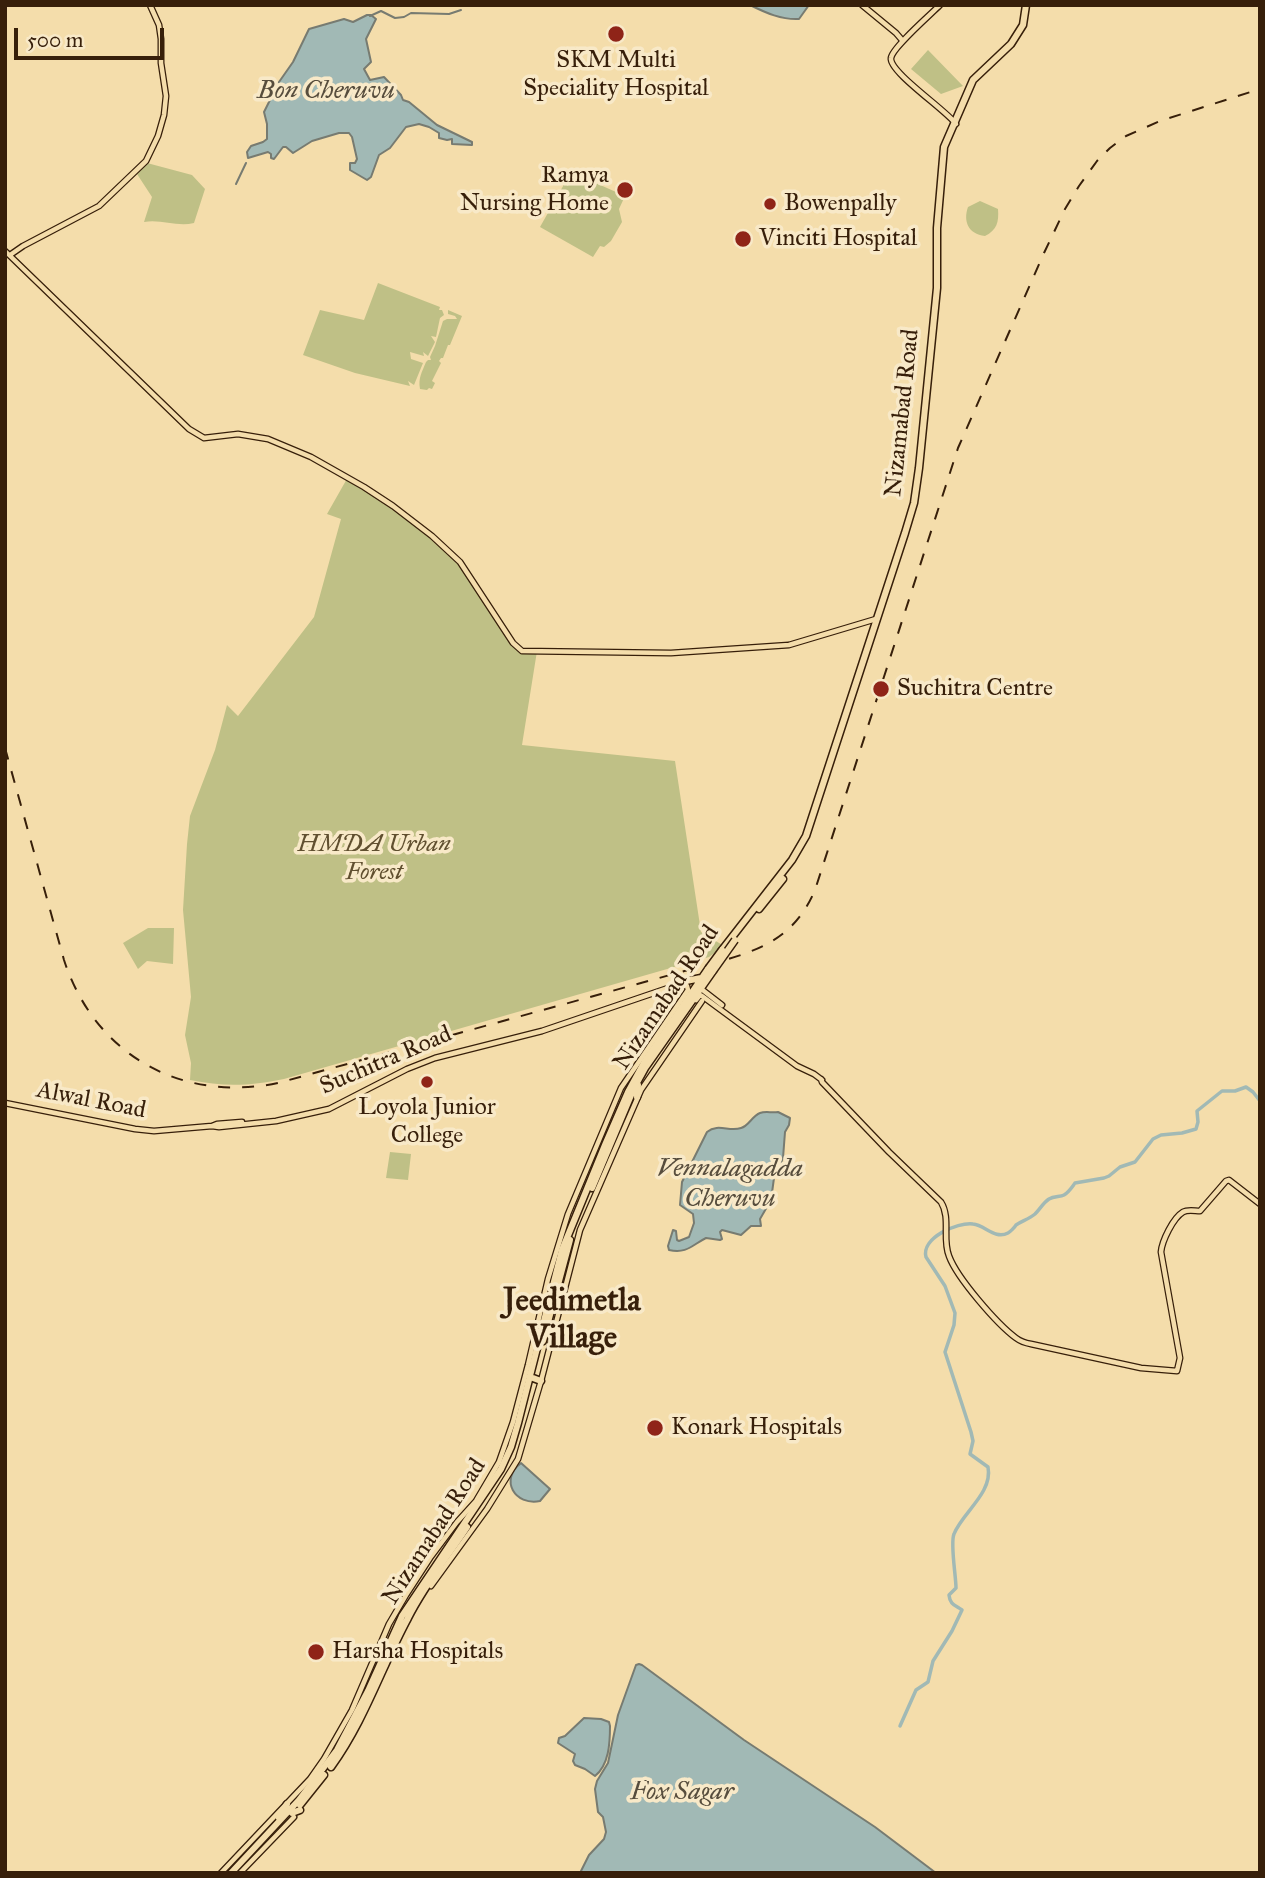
<!DOCTYPE html>
<style>
body{margin:0}
#map{position:relative;width:1265px;height:1878px;overflow:hidden;background:#f4ddab;font-family:"IM FELL Great Primer",serif}
canvas{display:block}
.frame{position:absolute;inset:0;border:7px solid #371f0a;pointer-events:none}
.scale{position:absolute;left:14px;top:28px;width:150px;height:32px;box-sizing:border-box;border:4px solid #371f0a;border-top:0;padding-left:9px;font-size:21px;line-height:24px;white-space:nowrap;color:#371f0a;-webkit-text-stroke:5px #f8e9c8;paint-order:stroke}
</style>
<div id="map">
<canvas width="1265" height="1878"></canvas>
<div class="frame"></div>
<div class="scale">500 m</div>
</div>
<script>
const c = document.querySelector('canvas').getContext('2d');
c.lineJoin = 'round';
function fillPath(path, color) { c.fillStyle = color; c.fill(path, 'evenodd'); }
function strokePath(path, color, width, dash) { c.strokeStyle = color; c.lineWidth = width; c.lineCap = dash ? 'butt' : 'round'; c.setLineDash(dash || []); c.stroke(path); }
function write(font, color, halo, rows, align = 'center') {
  c.font = font + ' "IM FELL Great Primer",serif'; c.lineWidth = 7; c.setLineDash([]); c.textBaseline = 'middle'; c.strokeStyle = halo; c.fillStyle = color; for (const [text, x, y, turn = 0] of rows) {
    c.save(); c.translate(x, y); c.rotate((+turn || 0) * Math.PI / 180); c.textAlign = isNaN(turn) ? turn : align; if (halo) c.strokeText(text, 0, 0); c.fillText(text, 0, 0); c.restore();
  }
}
fillPath(new Path2D(`
 M 928,50 L 963,86 L 941,94 L 911,69 Z
 M 147,163 L 192,175 L 205,189 L 194,223 C 177,227 161,219 144,222 L 152,197 L 137,174 Z
 M 571,172 L 625,196 L 619,209 L 622,222 L 611,241 L 604,247 L 600,246 L 593,257 L 540,227 Z
 M 980,201 L 998,209 C 999,222 997,230 985,236 C 968,234 963,221 968,207 Z
 M 378,283 L 440,307 L 439,310 L 442,310 L 444,315 L 440,318 L 436,337 L 431,336 L 435,342 L 428,356 L 423,352 L 424,356 L 410,352 L 411,359 L 423,363 L 414,385 L 408,381 L 410,386 L 355,373 L 303,355 L 320,310 L 364,320 Z
 M 448,310 L 462,316 L 450,345 L 448,345 L 443,358 L 441,358 L 439,361 L 441,363 L 432,381 L 435,383 L 432,389 L 429,388 L 427,390 L 420,389 C 418,378 422,372 426,362 L 428,360 L 431,360 L 430,357 L 435,346 L 443,321 L 447,319 L 457,319 L 455,316 L 448,314 Z
 M 348,477 L 432,537 L 462,564 L 516,648 L 524,651 L 537,651 L 522,745 L 675,761 L 701,932 L 724,946 L 709,957 L 284,1079 C 250,1086 224,1087 190,1080 L 191,1063 L 185,1035 L 191,997 L 183,910 L 187,844 L 190,816 L 215,750 L 227,705 L 238,716 L 314,617 L 341,519 L 327,514 Z
 M 148,928 L 174,928 L 173,964 L 147,961 L 138,969 L 123,943 Z
 M 390,1152 L 411,1154 L 408,1180 L 386,1178 Z`), '#bfc086');
const water = new Path2D(`
 M 750,5 L 809,5 L 799,19 C 782,20 766,13 750,5 Z
 M 367,15 L 371,15 L 376,19 L 366,39 L 371,62 L 364,69 L 370,80 L 384,77 L 401,95 L 403,100 L 409,102 L 437,125 L 472,142 L 472,145 L 452,144 L 452,139 L 447,140 L 439,138 L 439,133 L 429,127 L 419,124 L 406,127 L 390,148 L 379,155 L 371,177 L 367,180 L 350,170 L 350,163 L 355,163 L 357,159 L 352,137 L 349,133 L 339,133 L 312,141 L 293,153 L 286,147 L 283,147 L 274,159 L 271,158 L 271,154 L 268,152 L 248,158 L 247,152 L 251,146 L 263,142 L 267,139 L 267,124 L 264,112 L 279,82 L 293,62 L 309,29 L 344,19 L 353,22 Z
 M 778,1112 L 790,1118 L 789,1125 L 785,1132 L 783,1158 L 774,1178 L 771,1200 L 760,1219 L 761,1226 L 751,1226 L 741,1235 L 722,1230 L 720,1232 L 722,1239 L 720,1240 L 706,1238 C 692,1245 687,1254 669,1250 L 668,1246 L 673,1230 L 676,1231 L 677,1240 L 679,1241 L 689,1237 L 694,1223 L 693,1214 L 680,1205 L 682,1182 L 707,1132 C 718,1123 729,1132 741,1128 C 749,1126 752,1116 760,1113 C 765,1111 772,1113 778,1112 Z
 M 521,1463 L 550,1489 L 540,1501 C 515,1506 499,1480 521,1463 Z
 M 639,1664 L 642,1665 L 744,1740 L 875,1827 L 936,1873 L 580,1873 L 589,1855 L 604,1839 L 606,1832 L 603,1817 L 598,1812 L 595,1789 L 597,1781 L 608,1763 L 618,1715 L 636,1665 Z
 M 584,1718 L 601,1719 L 609,1722 L 610,1726 C 610,1743 609,1765 595,1776 L 585,1769 L 575,1765 L 573,1761 L 575,1754 L 558,1743 L 559,1738 L 565,1736 Z`);
fillPath(water, '#a1b9b5');
strokePath(water, '#777b71', 2);
strokePath(new Path2D(`
 M 370,16 L 381,11 L 395,18 L 404,17 L 411,13 L 449,14 L 461,10
 M 236,184 L 246,163`), '#777b71', 2);
strokePath(new Path2D(`
 M 900,1726 L 916,1690 L 928,1682 L 933,1661 L 952,1631 L 962,1610 C 955,1605 950,1605 949,1595 L 956,1588 C 956,1576 950,1543 954,1534 C 962,1513 993,1493 988,1467 L 970,1454 L 973,1441 L 971,1432 L 945,1352 L 954,1325 L 955,1313 L 945,1286 L 926,1257 C 921,1238 957,1222 973,1224 C 985,1225 995,1240 1008,1233 C 1010,1232 1015,1227 1016,1225 C 1022,1221 1029,1219 1035,1214 C 1040,1209 1043,1203 1049,1199 C 1054,1196 1060,1197 1064,1195 C 1069,1192 1072,1187 1075,1183 L 1104,1178 L 1109,1176 L 1120,1167 L 1135,1162 L 1153,1139 L 1161,1135 L 1182,1133 L 1196,1129 L 1198,1122 L 1197,1111 L 1222,1091 L 1235,1091 L 1246,1087 L 1253,1092 L 1260,1101`), '#a1b9b5', 3.5);
const major = new Path2D(`
 M 862,5 L 896,33 L 902,40
 M 940,5 C 930,15 892,48 891,58 C 889,72 946,110 956,124
 M 5,251 L 189,429 L 204,438 L 238,434 L 268,439 L 311,457 L 364,487 L 393,506 L 432,536 L 460,562 L 513,643 L 522,651 L 671,653 L 789,645 L 876,619
 M 10,255 L 23,246 L 99,206 L 146,161 L 158,136 L 164,115 L 166,96 L 161,63 L 161,39 L 159,25 L 150,5
 M 700,988 L 722,1005
 M 696,1000 L 700,995 L 702,996 L 797,1066 L 814,1074 L 822,1080
 M 821,1079 L 822,1082 L 889,1152 L 941,1202 C 951,1218 942,1239 949,1256 C 957,1278 997,1324 1016,1338 C 1020,1341 1025,1343 1031,1344 L 1141,1368 L 1177,1371 L 1180,1358 L 1161,1252 C 1162,1241 1173,1218 1183,1212 C 1188,1209 1195,1211 1200,1211 L 1226,1181 L 1229,1180 L 1260,1204
 M 5,1103 L 135,1129 L 154,1131 L 212,1126 L 219,1127 L 276,1121 L 329,1109 L 407,1069 L 435,1058 L 542,1031 L 683,983
 M 212,1126 L 217,1124 L 242,1122
 M 431,1586 L 487,1509 L 518,1459 L 541,1381 L 580,1230 L 641,1090 L 702,1001
 M 221,1873 L 310,1779 L 324,1759 L 352,1710 L 389,1624 L 406,1595 L 430,1558 L 457,1522 L 476,1501 L 499,1462 L 513,1422 L 528,1365 L 548,1279 L 568,1214 L 621,1088 L 688,990 L 687,986 L 681,983
 M 240,1873 L 294,1817`);
const highway = new Path2D(`
 M 759,909 L 783,879
 M 722,950 L 792,860 L 806,836 L 905,533 L 914,503 L 919,468 L 937,288 L 937,228 L 944,147 L 973,80 L 1011,44 L 1023,25 L 1026,5
 M 686,981 L 701,978
 M 637,1097 L 638,1085
 M 592,1188 L 634,1088 L 645,1068 L 713,971
 M 543,1341 L 570,1240
 M 533,1378 L 541,1381
 M 331,1767 C 365,1720 381,1668 408,1618 C 424,1586 447,1557 467,1527
 M 300,1805 L 324,1775
 M 292,1813 L 300,1810
 M 279,1818 L 287,1804
 M 231,1873 L 299,1800 L 337,1750 L 368,1691 L 402,1616 L 501,1469 L 511,1447 L 518,1423 L 562,1250 L 605,1145 L 628,1092 L 645,1061 L 708,969`);
strokePath(major, '#371f0a', 7);
strokePath(highway, '#371f0a', 9);
strokePath(major, '#f4ddab', 4.5);
strokePath(highway, '#f4ddab', 6);
strokePath(new Path2D(`
 M 5,748 L 64,960 C 95,1055 181,1103 278,1083 L 728,959 C 769,947 797,932 815,890 L 958,448 L 1044,253 L 1065,209 L 1079,186 L 1097,161 L 1110,148 L 1126,136 L 1160,121 L 1260,89`), '#371f0a', 2, [12, 12]);
const highwayBridge = new Path2D(`
 M 708,969 L 722,950
 M 713,971 L 735,940`);
strokePath(highwayBridge, '#371f0a', 9, []);
strokePath(highwayBridge, '#f4ddab', 6);
for (const [x, y, r, color] of [
 [616,34,9,"#8f2418"],
 [625,190,9,"#8f2418"],
 [770,204,7,"#8f2418"],
 [743,239,9,"#8f2418"],
 [881,689,9,"#8f2418"],
 [427,1082,7,"#8f2418"],
 [655,1428,9,"#8f2418"],
 [316,1652,9,"#8f2418"]
]) { const dot = new Path2D(); dot.arc(x, y, r, 0, 2 * Math.PI); c.fillStyle = color; c.fill(dot); strokePath(dot, '#f8e9c8', 2.5); }
write('24px', '#371f0a', '#f8e9c8', [
 ["SKM Multi",616,61,"center"],
 ["Speciality Hospital",616,89,"center"],
 ["Ramya",609,176,"right"],
 ["Nursing Home",609,204,"right"],
 ["Bowenpally",784,204],
 ["Vinciti Hospital",759,239],
 ["Suchitra Centre",897,689],
 ["Loyola Junior",427,1108,"center"],
 ["College",427,1136,"center"],
 ["Konark Hospitals",671,1428],
 ["Harsha Hospitals",332,1652]
], 'left');
write('24px', '#371f0a', '#f8e9c8', [
 ["Nizamabad Road",903,413,-84],
 ["Nizamabad Road",667,998,-56],
 ["Suchitra Road",386,1061,-23],
 ["Alwal Road",91,1101,11],
 ["Nizamabad Road",435,1532,-57]
]);
write('italic 24px', '#604f2f', '#f8e9c8', [
 ["HMDA Urban",374,845],
 ["Forest",374,873]
]);
write('italic 26px', '#574d3d', '#f8e9c8', [
 ["Bon Cheruvu",326,92],
 ["Vennalagadda",730,1170],
 ["Cheruvu",730,1200],
 ["Fox Sagar",682,1793]
]);
write('bold 32px', '#371f0a', '#f8e9c8', [
 ["Jeedimetla",572,1302],
 ["Village",572,1339]
]);
</script>
